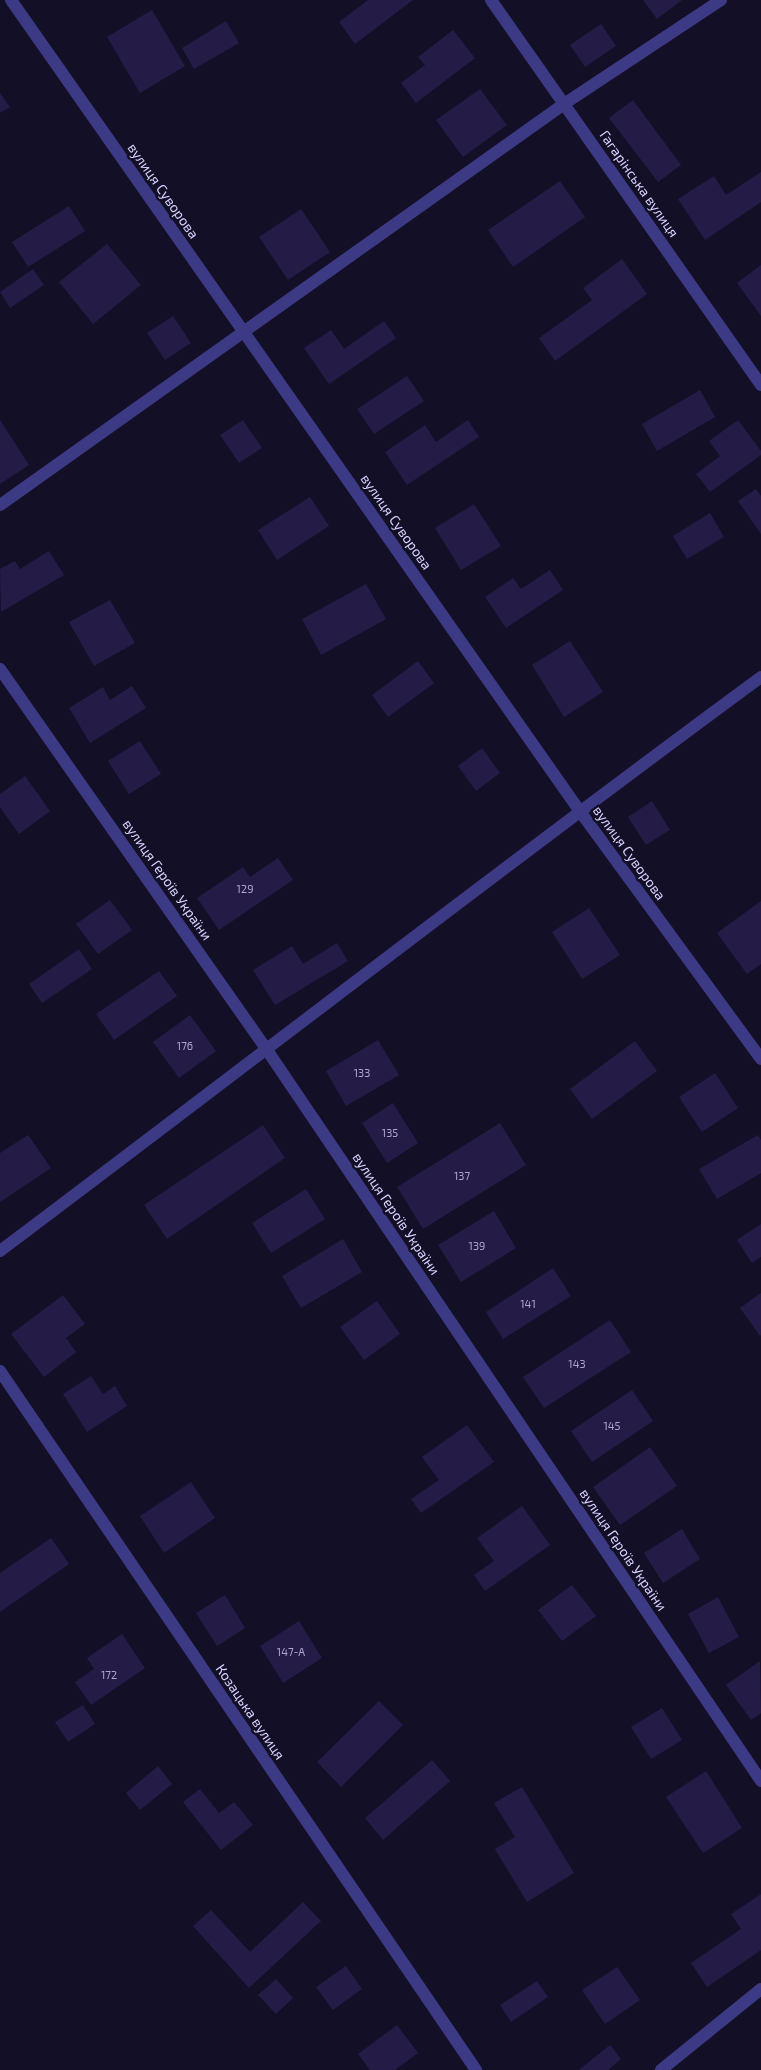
<!DOCTYPE html>
<meta charset="utf-8">
<style>
body{margin:0}
canvas{display:block;background:#130f26}
</style>
<canvas width="761" height="2070"></canvas>
<script>
const c = document.querySelector('canvas').getContext('2d');
c.lineJoin = 'round';
function fillPath(path, color) { c.fillStyle = color; c.fill(path, 'evenodd'); }
function strokePath(path, color, width, dash) { c.strokeStyle = color; c.lineWidth = width; c.lineCap = dash ? 'butt' : 'round'; c.setLineDash(dash || []); c.stroke(path); }
function write(font, color, halo, rows, align = 'center') {
  c.font = font + ' "Exo 2",sans-serif'; c.lineWidth = 5; c.setLineDash([]); c.textBaseline = 'middle'; c.strokeStyle = halo; c.fillStyle = color; for (const [text, x, y, turn = 0] of rows) {
    c.save(); c.translate(x, y); c.rotate((+turn || 0) * Math.PI / 180); c.textAlign = isNaN(turn) ? turn : align; if (halo) c.strokeText(text, 0, 0); c.fillText(text, 0, 0); c.restore();
  }
}
fillPath(new Path2D(`
 M 368,0 L 413,0 L 355,44 L 339,22 Z
 M 643,0 L 682,0 L 657,19 Z
 M 152,10 L 185,66 L 140,93 L 107,37 Z
 M 226,21 L 239,43 L 194,69 L 182,48 Z
 M 601,24 L 616,46 L 585,67 L 570,45 Z
 M 453,30 L 475,58 L 416,103 L 401,83 L 425,65 L 418,57 Z
 M 480,89 L 507,125 L 463,157 L 436,120 Z
 M 0,93 L 10,107 L 0,113 Z
 M 633,100 L 681,165 L 658,182 L 609,118 Z
 M 761,172 L 761,202 L 705,240 L 678,199 L 714,176 L 726,195 Z
 M 560,181 L 585,217 L 513,267 L 488,230 Z
 M 69,206 L 85,231 L 28,267 L 12,242 Z
 M 301,209 L 330,252 L 288,280 L 259,237 Z
 M 107,244 L 141,285 L 93,324 L 59,282 Z
 M 622,259 L 647,294 L 555,361 L 539,338 L 592,300 L 583,288 Z
 M 761,265 L 761,316 L 737,283 Z
 M 33,269 L 44,285 L 10,308 L 0,292 Z
 M 173,316 L 191,343 L 165,360 L 147,333 Z
 M 384,321 L 396,338 L 329,384 L 304,348 L 331,330 L 344,349 Z
 M 407,376 L 424,401 L 374,434 L 357,409 Z
 M 700,390 L 715,417 L 657,451 L 642,424 Z
 M 0,420 L 29,465 L 0,484 Z
 M 243,420 L 262,448 L 239,463 L 220,435 Z
 M 468,420 L 479,437 L 407,485 L 385,452 L 425,425 L 436,442 Z
 M 738,420 L 761,451 L 761,455 L 710,492 L 696,474 L 720,456 L 709,441 Z
 M 756,489 L 761,496 L 761,534 L 738,501 Z
 M 310,497 L 329,526 L 277,560 L 258,530 Z
 M 474,504 L 501,546 L 461,570 L 435,528 Z
 M 710,513 L 724,537 L 687,559 L 673,536 Z
 M 49,551 L 64,575 L 1,612 L 0,569 L 15,561 L 20,569 Z
 M 550,570 L 563,590 L 506,628 L 485,597 L 513,578 L 521,589 Z
 M 366,584 L 386,619 L 321,655 L 302,619 Z
 M 110,600 L 135,643 L 94,666 L 69,622 Z
 M 570,641 L 603,692 L 564,717 L 532,665 Z
 M 418,661 L 434,683 L 388,717 L 372,695 Z
 M 132,686 L 146,708 L 90,743 L 69,708 L 103,687 L 110,700 Z
 M 140,741 L 161,774 L 129,794 L 108,761 Z
 M 482,748 L 500,773 L 476,791 L 458,766 Z
 M 25,776 L 50,811 L 19,834 L 0,807 L 0,794 Z
 M 652,801 L 670,830 L 646,845 L 628,817 Z
 M 278,858 L 293,880 L 219,930 L 197,898 L 243,867 L 250,877 Z
 M 110,900 L 132,930 L 98,954 L 76,924 Z
 M 761,901 L 761,964 L 747,974 L 717,933 Z
 M 589,908 L 620,955 L 582,979 L 552,932 Z
 M 337,943 L 348,961 L 275,1005 L 253,970 L 292,946 L 303,964 Z
 M 79,949 L 92,969 L 42,1003 L 29,984 Z
 M 159,971 L 177,996 L 114,1040 L 96,1014 Z
 M 190,1015 L 216,1051 L 179,1078 L 153,1042 Z
 M 378,1040 L 399,1075 L 346,1106 L 326,1071 Z
 M 635,1041 L 657,1071 L 592,1119 L 570,1089 Z
 M 715,1073 L 738,1108 L 702,1132 L 679,1097 Z
 M 393,1103 L 418,1143 L 387,1163 L 362,1123 Z
 M 500,1123 L 526,1165 L 423,1229 L 397,1187 Z
 M 263,1125 L 285,1158 L 167,1239 L 144,1205 Z
 M 28,1135 L 51,1168 L 0,1202 L 0,1153 Z
 M 758,1135 L 761,1140 L 761,1173 L 717,1199 L 699,1169 Z
 M 306,1189 L 325,1219 L 271,1253 L 252,1223 Z
 M 494,1211 L 516,1248 L 461,1282 L 438,1245 Z
 M 761,1224 L 761,1257 L 752,1263 L 737,1240 Z
 M 343,1239 L 362,1272 L 301,1308 L 282,1276 Z
 M 553,1268 L 571,1296 L 503,1339 L 486,1312 Z
 M 761,1293 L 761,1335 L 760,1336 L 740,1308 Z
 M 63,1295 L 85,1324 L 66,1338 L 76,1352 L 44,1377 L 11,1334 Z
 M 377,1301 L 400,1334 L 364,1360 L 340,1327 Z
 M 610,1320 L 631,1352 L 544,1408 L 523,1377 Z
 M 91,1376 L 103,1394 L 115,1386 L 127,1406 L 87,1432 L 63,1394 Z
 M 632,1390 L 653,1421 L 592,1462 L 571,1431 Z
 M 467,1425 L 494,1462 L 421,1513 L 411,1499 L 439,1480 L 422,1457 Z
 M 650,1447 L 677,1486 L 620,1525 L 593,1487 Z
 M 191,1482 L 215,1518 L 164,1553 L 140,1516 Z
 M 522,1506 L 550,1545 L 485,1591 L 474,1575 L 494,1561 L 477,1538 Z
 M 682,1529 L 700,1559 L 663,1583 L 644,1553 Z
 M 51,1538 L 69,1564 L 0,1612 L 0,1573 Z
 M 572,1585 L 596,1616 L 562,1641 L 538,1610 Z
 M 225,1595 L 245,1628 L 217,1646 L 196,1613 Z
 M 718,1597 L 739,1637 L 709,1653 L 688,1614 Z
 M 299,1621 L 322,1658 L 283,1683 L 260,1646 Z
 M 122,1634 L 145,1668 L 91,1705 L 75,1682 L 94,1669 L 87,1658 Z
 M 760,1661 L 761,1713 L 751,1720 L 726,1685 Z
 M 379,1701 L 403,1725 L 341,1787 L 317,1762 Z
 M 83,1705 L 95,1724 L 68,1742 L 55,1722 Z
 M 662,1708 L 682,1740 L 651,1759 L 631,1727 Z
 M 432,1760 L 450,1781 L 383,1840 L 365,1818 Z
 M 158,1766 L 172,1784 L 140,1810 L 126,1793 Z
 M 706,1771 L 742,1828 L 703,1853 L 666,1797 Z
 M 522,1787 L 574,1873 L 527,1902 L 495,1849 L 515,1837 L 494,1803 Z
 M 200,1789 L 219,1813 L 234,1802 L 253,1825 L 221,1850 L 183,1802 Z
 M 761,1894 L 761,1950 L 707,1987 L 691,1963 L 741,1929 L 731,1914 Z
 M 303,1902 L 321,1921 L 249,1988 L 193,1926 L 211,1910 L 250,1952 Z
 M 346,1966 L 362,1989 L 333,2010 L 316,1987 Z
 M 617,1967 L 640,2000 L 605,2024 L 582,1990 Z
 M 276,1979 L 293,1998 L 276,2014 L 258,1995 Z
 M 537,1981 L 548,1997 L 511,2022 L 500,2005 Z
 M 397,2025 L 418,2053 L 395,2070 L 370,2070 L 358,2054 Z
 M 610,2045 L 621,2059 L 608,2070 L 579,2070 Z`), '#241b47');
strokePath(new Path2D(`
 M 11,0 L 579,810 L 761,1059
 M 491,0 L 761,385
 M 0,505 L 564,104 L 721,0
 M 0,669 L 267,1050 L 761,1781
 M 0,1251 C 254,1060 505,865 761,677
 M 0,1371 L 476,2070
 M 661,2070 L 761,1989`), '#3d3a85', 12);
write('11px', '#aca6d1', null, [
 ["129",245,889],
 ["176",185,1046],
 ["133",362,1073],
 ["135",390,1133],
 ["137",462,1176],
 ["139",477,1246],
 ["141",528,1304],
 ["143",577,1364],
 ["145",612,1426],
 ["147-А",291,1652],
 ["172",109,1675]
]);
write('14px', '#d9d4ff', '#130f26', [
 ["Гагарінська вулиця",639,184,55],
 ["вулиця Суворова",163,191,55],
 ["вулиця Суворова",396,522,55],
 ["вулиця Суворова",629,853,54],
 ["вулиця Героїв України",167,880,55],
 ["вулиця Героїв України",396,1214,56],
 ["вулиця Героїв України",623,1550,56],
 ["Козацька вулиця",250,1712,56]
]);
</script>
